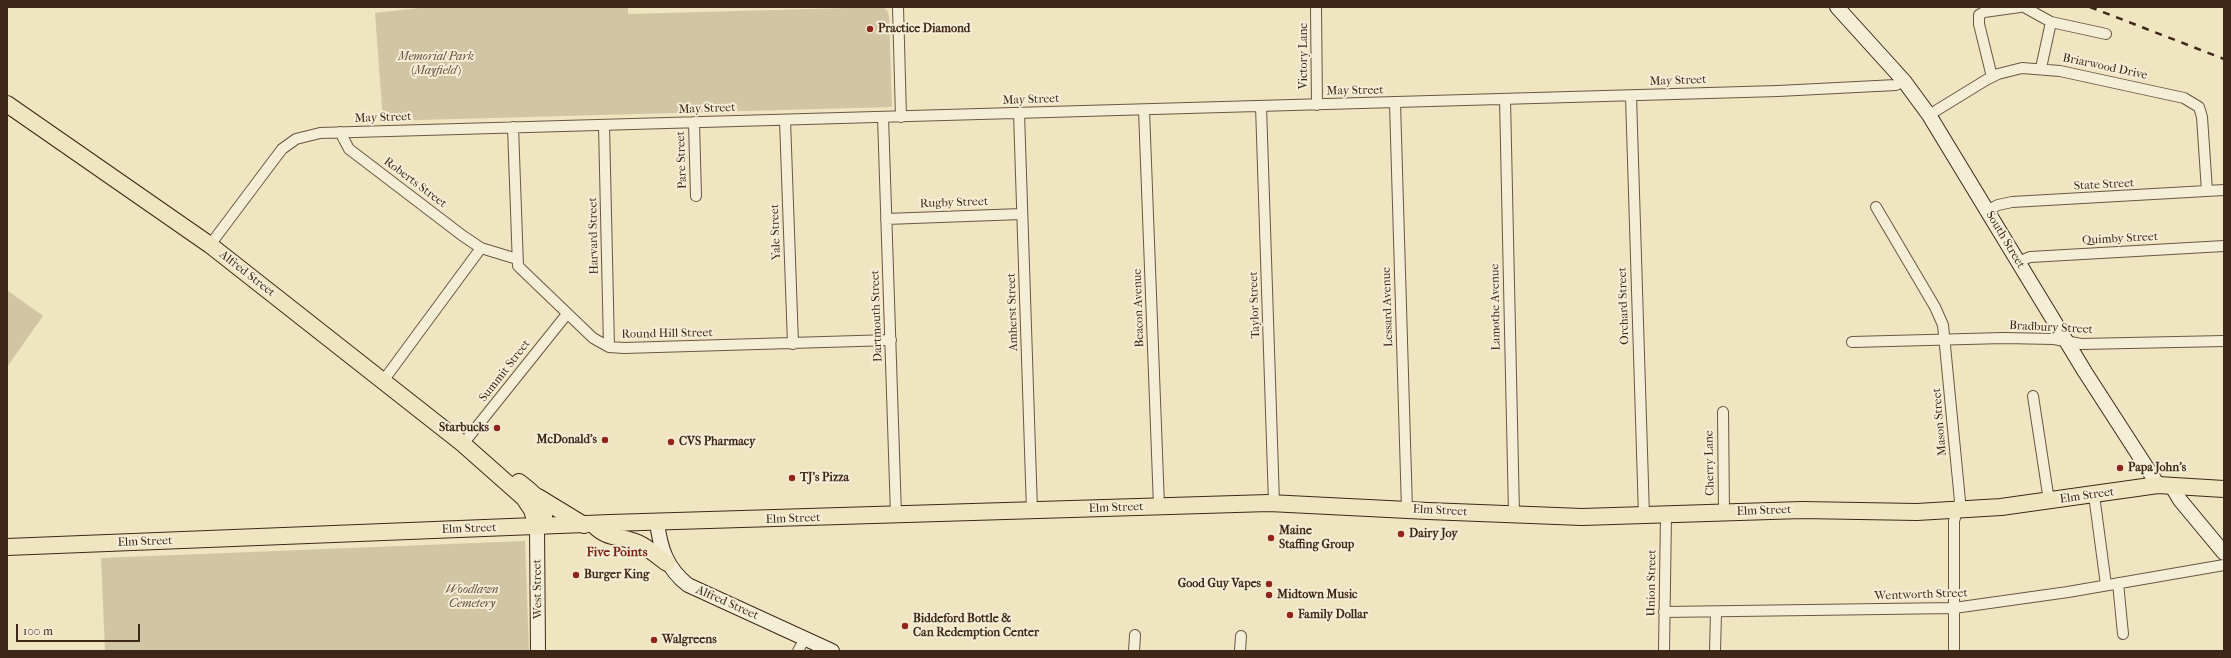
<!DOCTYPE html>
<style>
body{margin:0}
#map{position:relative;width:2231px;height:658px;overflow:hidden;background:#f0e5c1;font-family:"IM FELL French Canon",serif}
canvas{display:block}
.frame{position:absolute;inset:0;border:8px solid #3f2718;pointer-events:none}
.scale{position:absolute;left:16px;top:624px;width:124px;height:18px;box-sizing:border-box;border:2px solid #3f2718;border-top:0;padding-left:5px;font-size:12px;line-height:14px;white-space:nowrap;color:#3f2718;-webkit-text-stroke:3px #f5eed7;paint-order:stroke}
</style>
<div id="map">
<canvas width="2231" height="658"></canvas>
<div class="frame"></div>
<div class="scale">100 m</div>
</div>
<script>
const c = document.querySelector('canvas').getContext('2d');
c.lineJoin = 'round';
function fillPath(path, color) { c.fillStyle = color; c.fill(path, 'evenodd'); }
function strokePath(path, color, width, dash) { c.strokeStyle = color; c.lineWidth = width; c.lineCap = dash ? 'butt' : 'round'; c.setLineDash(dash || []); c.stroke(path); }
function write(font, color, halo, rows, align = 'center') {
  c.font = font + ' "IM FELL French Canon",serif'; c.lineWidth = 4; c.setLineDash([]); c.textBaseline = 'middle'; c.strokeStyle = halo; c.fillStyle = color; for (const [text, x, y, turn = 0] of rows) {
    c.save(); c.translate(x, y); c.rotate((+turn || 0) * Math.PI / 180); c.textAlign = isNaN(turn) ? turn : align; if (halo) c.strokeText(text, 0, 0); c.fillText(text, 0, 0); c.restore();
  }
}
fillPath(new Path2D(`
 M 428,7 L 628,7 L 628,14 L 882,7 L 887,10 L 889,16 L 892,107 L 383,121 L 375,13 Z
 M 7,290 L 43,316 L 7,367 Z
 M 525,541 L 529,651 L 105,651 L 101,558 Z`), '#d2c5a4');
const street = new Path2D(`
 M 898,7 L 901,117
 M 1316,7 L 1317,105
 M 2024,7 L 2051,22 L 2041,68
 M 2051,22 L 2106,34
 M 1992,77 L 1979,24 L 1979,15 L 1984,12 L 2020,7
 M 1631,96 L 1644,516
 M 1505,99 L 1514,514
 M 1395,103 L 1407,510
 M 1261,106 L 1274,503
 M 1144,110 L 1159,506
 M 1019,113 L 1032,511
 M 1929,115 L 1986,80 L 1998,74 L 2022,68 L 2060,71 L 2184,98 L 2199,107 L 2202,117 L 2207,191
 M 883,117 L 896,515
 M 785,120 L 793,344
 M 694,122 L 696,196
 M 604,125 L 609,347
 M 513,127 L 518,266 L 593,338 L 609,347 L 624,348 L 891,340
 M 340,132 L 349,149 L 463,236 L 481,248 L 517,259
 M 1876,207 L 1935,307 L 1943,325 L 1960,501 L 1954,521 L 1954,651
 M 1988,210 L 1998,205 L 2012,202 L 2224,190
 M 886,219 L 1022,214
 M 210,245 L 282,149 L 296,139 L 320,133 L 1778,91 L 1896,85 L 1904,81
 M 2018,262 L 2030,257 L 2224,246
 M 1852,342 L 2004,338 L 2054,339 L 2081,344 L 2224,341
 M 383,381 L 481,248
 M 2033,396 L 2049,501
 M 1723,412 L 1724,513
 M 463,444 L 567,314
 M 2094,495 L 2106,585
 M 2118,583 L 2123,634
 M 1664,612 L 1954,608 L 2068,592 L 2224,565
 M 798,651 L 805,638
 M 1134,651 L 1135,635
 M 1240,651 L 1241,636
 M 1664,651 L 1666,515
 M 1715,651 L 1716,613`);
const secondary = new Path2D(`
 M 1837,7 L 1904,81 L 1929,115 L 2085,372 L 2158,485
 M 2171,485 L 2180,500 L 2224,553
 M 657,522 C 660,548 667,569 688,585 L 832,651
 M 537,527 L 538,651`);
const primary = new Path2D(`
 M 7,104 L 210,245 L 463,444 L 524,498 L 532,510 L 537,527
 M 519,482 C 533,493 556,509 537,527
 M 538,497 L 584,525
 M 593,524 C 607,540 620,535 638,543 C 649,548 657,556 667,563
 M 7,547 L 610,523 L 1269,503 L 1428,511 L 1582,517 L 1802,510 L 1917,512 L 2001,507 L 2158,485 L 2224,489`);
strokePath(street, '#6b5642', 12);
strokePath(secondary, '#3f2718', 16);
strokePath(primary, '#3f2718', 18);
strokePath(street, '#f5eed7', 10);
strokePath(secondary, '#f5eed7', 14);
strokePath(primary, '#f0e5c1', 16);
strokePath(new Path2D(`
 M 2090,7 L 2224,59`), '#3f2718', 2.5, [7, 7]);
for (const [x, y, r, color] of [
 [870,29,4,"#8f2418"],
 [497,428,4,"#8f2418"],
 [605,440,4,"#8f2418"],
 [671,442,4,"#8f2418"],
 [2120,468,4,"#8f2418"],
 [792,478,4,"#8f2418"],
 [1401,534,4,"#8f2418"],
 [1271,538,4,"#8f2418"],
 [576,575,4,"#8f2418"],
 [1269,584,4,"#8f2418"],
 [1269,595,4,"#8f2418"],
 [1290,615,4,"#8f2418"],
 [905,626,4,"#8f2418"],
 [654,640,4,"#8f2418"]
]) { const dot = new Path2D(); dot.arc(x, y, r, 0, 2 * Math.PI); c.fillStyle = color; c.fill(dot); strokePath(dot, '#f5eed7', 1.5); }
write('bold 12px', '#3f2718', '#f5eed7', [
 ["Practice Diamond",878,29],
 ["Starbucks",489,428,"right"],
 ["McDonald's",597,440,"right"],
 ["CVS Pharmacy",679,442],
 ["Papa John's",2128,468],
 ["TJ's Pizza",800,478],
 ["Maine",1279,531],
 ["Staffing Group",1279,545],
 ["Dairy Joy",1409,534],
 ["Burger King",584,575],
 ["Good Guy Vapes",1261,584,"right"],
 ["Midtown Music",1277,595],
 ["Family Dollar",1298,615],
 ["Biddeford Bottle &",913,619],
 ["Can Redemption Center",913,633],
 ["Walgreens",662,640]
], 'left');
write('12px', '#3f2718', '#f5eed7', [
 ["Victory Lane",1304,56,-90],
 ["Briarwood Drive",2105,67,12],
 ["May Street",1678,81,-2],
 ["May Street",1355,91,-1],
 ["May Street",1031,100,-2],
 ["May Street",707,109,-2],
 ["May Street",383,118,-2],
 ["Pare Street",682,160,-92],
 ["Roberts Street",415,183,37],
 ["State Street",2104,185,-3],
 ["Rugby Street",954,203,-2],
 ["Yale Street",776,232,-92],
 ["Harvard Street",594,236,-91],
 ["Quimby Street",2120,239,-3],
 ["South Street",2005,240,59],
 ["Alfred Street",247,274,38],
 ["Taylor Street",1255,305,-92],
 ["Orchard Street",1624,306,-92],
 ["Lessard Avenue",1388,307,-92],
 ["Lamothe Avenue",1496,307,-91],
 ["Beacon Avenue",1139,308,-92],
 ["Amherst Street",1013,312,-92],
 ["Dartmouth Street",877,316,-92],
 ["Bradbury Street",2051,328,3],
 ["Round Hill Street",667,334,-1],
 ["Summit Street",505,371,-52],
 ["Mason Street",1940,422,-95],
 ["Cherry Lane",1710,463,-91],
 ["Elm Street",2087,496,-8],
 ["Elm Street",1116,508,-2],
 ["Elm Street",1440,511,3],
 ["Elm Street",1764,511,-2],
 ["Elm Street",793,519,-2],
 ["Elm Street",469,529,-2],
 ["Elm Street",145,542,-2],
 ["Union Street",1652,583,-89],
 ["West Street",538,589,-91],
 ["Wentworth Street",1921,595,-2],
 ["Alfred Street",727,603,24]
]);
write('italic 12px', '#644e3b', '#f5eed7', [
 ["Memorial Park",436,57],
 ["(Mayfield)",436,71],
 ["Woodlawn",472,590],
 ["Cemetery",472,604]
]);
write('bold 13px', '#7a1f14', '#f5eed7', [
 ["Five Points",617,553]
]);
</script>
